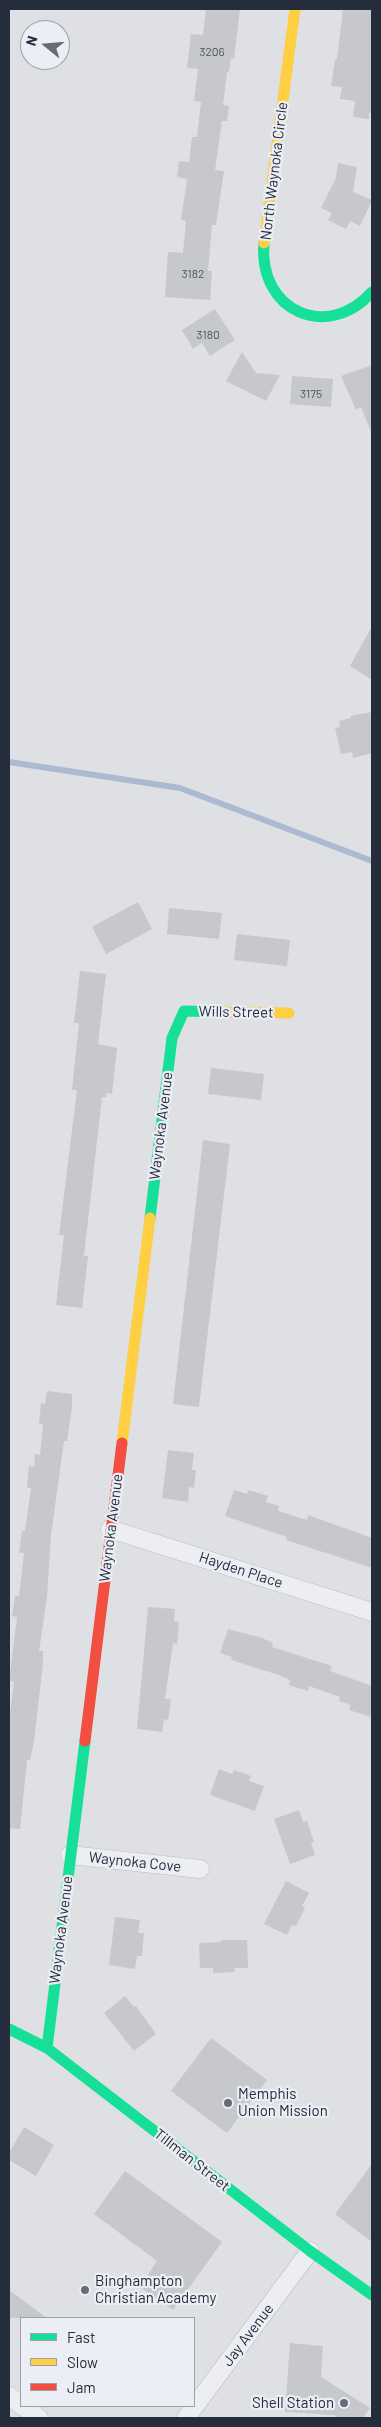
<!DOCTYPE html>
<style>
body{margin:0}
#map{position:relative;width:381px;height:2427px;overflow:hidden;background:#dee0e4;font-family:Barlow,sans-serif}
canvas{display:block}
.frame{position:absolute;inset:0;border:10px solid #252c3c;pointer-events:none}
.legend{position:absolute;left:20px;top:2317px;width:175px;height:90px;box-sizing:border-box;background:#ebeef4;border:1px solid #9ca0aa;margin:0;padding:6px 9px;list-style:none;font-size:15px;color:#252c3c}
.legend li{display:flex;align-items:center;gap:10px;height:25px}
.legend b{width:25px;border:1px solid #9ca0aa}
.north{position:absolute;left:20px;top:20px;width:50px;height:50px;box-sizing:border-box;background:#ebeef4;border:1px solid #9ca0aa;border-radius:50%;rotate:287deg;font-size:14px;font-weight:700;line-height:20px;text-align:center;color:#252c3c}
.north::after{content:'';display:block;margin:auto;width:18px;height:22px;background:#666b77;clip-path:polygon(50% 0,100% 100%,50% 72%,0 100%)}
</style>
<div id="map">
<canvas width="381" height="2427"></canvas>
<div class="frame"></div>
<ul class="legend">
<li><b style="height:6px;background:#16e098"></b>Fast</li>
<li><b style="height:6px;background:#ffcf43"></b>Slow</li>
<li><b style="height:6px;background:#f24e42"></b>Jam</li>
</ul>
<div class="north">N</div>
</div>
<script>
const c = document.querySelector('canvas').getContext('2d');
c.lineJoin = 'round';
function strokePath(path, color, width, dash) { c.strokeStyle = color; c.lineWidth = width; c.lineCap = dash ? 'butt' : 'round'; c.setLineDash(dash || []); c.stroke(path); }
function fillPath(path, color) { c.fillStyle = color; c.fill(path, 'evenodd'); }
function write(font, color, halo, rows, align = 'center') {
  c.font = font + ' Barlow,sans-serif'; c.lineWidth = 4.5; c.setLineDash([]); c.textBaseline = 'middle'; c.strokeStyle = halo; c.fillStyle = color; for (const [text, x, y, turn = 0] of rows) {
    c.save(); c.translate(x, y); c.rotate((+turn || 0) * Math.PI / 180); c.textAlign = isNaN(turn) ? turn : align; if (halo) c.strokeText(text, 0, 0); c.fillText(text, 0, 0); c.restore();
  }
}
strokePath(new Path2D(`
 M 9,762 L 180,788 L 372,861`), '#abbad0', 6);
fillPath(new Path2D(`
 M 206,9 L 240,9 L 234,59 L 231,58 L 229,72 L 227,72 L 223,105 L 229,106 L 227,121 L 222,121 L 215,170 L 224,171 L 216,225 L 212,225 L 208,271 L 212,271 L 210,300 L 165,297 L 168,252 L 183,253 L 186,221 L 181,220 L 187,179 L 177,177 L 179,161 L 189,162 L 192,137 L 197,137 L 201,102 L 194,101 L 198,69 L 187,68 L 191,34 L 203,35 Z
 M 343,9 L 372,9 L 372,113 L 369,113 L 369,119 L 353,117 L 355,101 L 340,99 L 342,87 L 331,86 L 335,59 L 337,59 Z
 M 338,163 L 357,167 L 353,192 L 372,200 L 360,226 L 350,221 L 346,229 L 328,220 L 332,213 L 321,208 L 336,178 Z
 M 215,309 L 235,340 L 210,356 L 202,343 L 193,349 L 182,330 Z
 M 242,352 L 256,373 L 280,375 L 266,401 L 226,381 Z
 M 372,365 L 372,434 L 361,407 L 356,410 L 341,376 Z
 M 292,376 L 333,379 L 331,407 L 290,404 Z
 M 372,626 L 372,680 L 350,666 Z
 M 372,712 L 372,753 L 353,758 L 352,752 L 341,754 L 335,728 L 340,727 L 339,721 L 351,718 L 350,716 Z
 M 138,902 L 152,929 L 106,954 L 92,927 Z
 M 169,908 L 222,913 L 219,939 L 167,934 Z
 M 237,934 L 290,940 L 287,966 L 234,960 Z
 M 80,971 L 106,974 L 98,1044 L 117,1048 L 112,1094 L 106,1093 L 106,1097 L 102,1097 L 84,1256 L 88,1256 L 82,1308 L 56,1305 L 64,1235 L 59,1235 L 77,1090 L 72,1090 L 79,1023 L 74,1023 Z
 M 211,1068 L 264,1074 L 261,1100 L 208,1094 Z
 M 203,1140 L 230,1144 L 199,1407 L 173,1404 Z
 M 47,1391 L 72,1394 L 72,1408 L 67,1441 L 64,1441 L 51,1535 L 47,1597 L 39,1651 L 43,1651 L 43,1663 L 34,1742 L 30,1760 L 27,1760 L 20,1829 L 9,1828 L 9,1721 L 14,1682 L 9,1680 L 17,1617 L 12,1616 L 15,1596 L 19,1596 L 24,1553 L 19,1553 L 22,1531 L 25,1531 L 31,1488 L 27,1488 L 29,1466 L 34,1467 L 35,1454 L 40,1455 L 43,1424 L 39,1424 L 41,1403 L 45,1404 Z
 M 168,1450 L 194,1453 L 192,1470 L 196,1470 L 194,1488 L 189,1487 L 188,1502 L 162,1498 Z
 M 234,1490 L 247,1494 L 248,1490 L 268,1496 L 266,1502 L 279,1506 L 278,1511 L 307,1520 L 308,1515 L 372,1538 L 372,1568 L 286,1540 L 287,1537 L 225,1516 Z
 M 148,1607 L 175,1609 L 174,1621 L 179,1622 L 177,1644 L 173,1643 L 165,1699 L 171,1699 L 168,1720 L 164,1719 L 162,1732 L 137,1729 Z
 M 228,1629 L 262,1638 L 273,1643 L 272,1647 L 332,1666 L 330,1671 L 372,1686 L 372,1708 L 370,1717 L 349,1710 L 351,1705 L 339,1701 L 340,1697 L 309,1686 L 308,1691 L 289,1685 L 290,1680 L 279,1675 L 231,1660 L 232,1657 L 220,1653 Z
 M 219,1769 L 232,1774 L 234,1770 L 251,1776 L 249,1781 L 264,1786 L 255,1811 L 210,1795 Z
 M 299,1810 L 303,1822 L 307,1821 L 314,1842 L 311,1843 L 315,1855 L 290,1864 L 274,1819 Z
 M 286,1881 L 309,1893 L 302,1906 L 305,1908 L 296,1926 L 292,1925 L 287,1935 L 264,1924 Z
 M 115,1917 L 140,1920 L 138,1933 L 144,1933 L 142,1956 L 137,1956 L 135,1969 L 109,1965 Z
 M 221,1940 L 247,1940 L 248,1968 L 234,1968 L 235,1972 L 213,1973 L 213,1968 L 200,1968 L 199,1943 L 221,1942 Z
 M 125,1996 L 134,2007 L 136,2006 L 156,2034 L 134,2051 L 104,2013 Z
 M 211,2038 L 267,2080 L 227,2133 L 171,2091 Z
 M 24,2127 L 54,2145 L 36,2176 L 9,2160 L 9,2153 Z
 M 372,2164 L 372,2242 L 335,2214 Z
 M 125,2171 L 222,2242 L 173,2310 L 140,2287 L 157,2261 L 94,2214 Z
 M 9,2290 L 47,2318 L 9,2318 Z
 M 290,2343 L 323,2346 L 321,2377 L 370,2408 L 363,2418 L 340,2418 L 334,2415 L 285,2412 Z`), '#c6c8cc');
const street = new Path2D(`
 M 110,1529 L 372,1612
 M 70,1855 L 200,1869
 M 9,2396 L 21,2405
 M 22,2406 L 39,2418
 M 186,2418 L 310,2251`);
strokePath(street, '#bcbec2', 19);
strokePath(street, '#edeef1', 18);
strokePath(new Path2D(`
 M 264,243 C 258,311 327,342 372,292
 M 150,1218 L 172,1038 L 184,1011 L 223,1012
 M 9,2029 L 47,2048 L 310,2251 L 372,2295
 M 47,2048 L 85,1741`), '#16e098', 11);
strokePath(new Path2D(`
 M 264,243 L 295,9
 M 223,1012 L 289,1013
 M 122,1443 L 150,1218`), '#ffcf43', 11);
strokePath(new Path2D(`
 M 85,1741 L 122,1443`), '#f24e42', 11);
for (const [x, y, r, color] of [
 [228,2103,5,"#666b77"],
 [85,2290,5,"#666b77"],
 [344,2403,5,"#666b77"]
]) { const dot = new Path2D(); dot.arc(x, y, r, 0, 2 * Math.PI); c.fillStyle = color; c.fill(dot); strokePath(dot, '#ebeef4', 2); }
write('12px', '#4e5461', null, [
 ["3206",212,52],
 ["3182",193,274],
 ["3180",208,335],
 ["3175",311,394]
]);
write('15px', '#252c3c', '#ebeef4', [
 ["North Waynoka Circle",274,171,-83],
 ["Wills Street",236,1012,1],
 ["Waynoka Avenue",161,1126,-83],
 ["Waynoka Avenue",111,1528,-83],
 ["Hayden Place",241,1570,18],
 ["Waynoka Cove",135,1862,6],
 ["Waynoka Avenue",61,1930,-83],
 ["Tillman Street",192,2160,38],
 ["Jay Avenue",248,2335,-53]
]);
write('15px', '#252c3c', '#ebeef4', [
 ["Memphis",238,2094],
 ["Union Mission",238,2111],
 ["Binghampton",95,2281],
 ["Christian Academy",95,2298],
 ["Shell Station",334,2403,"right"]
], 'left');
</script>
